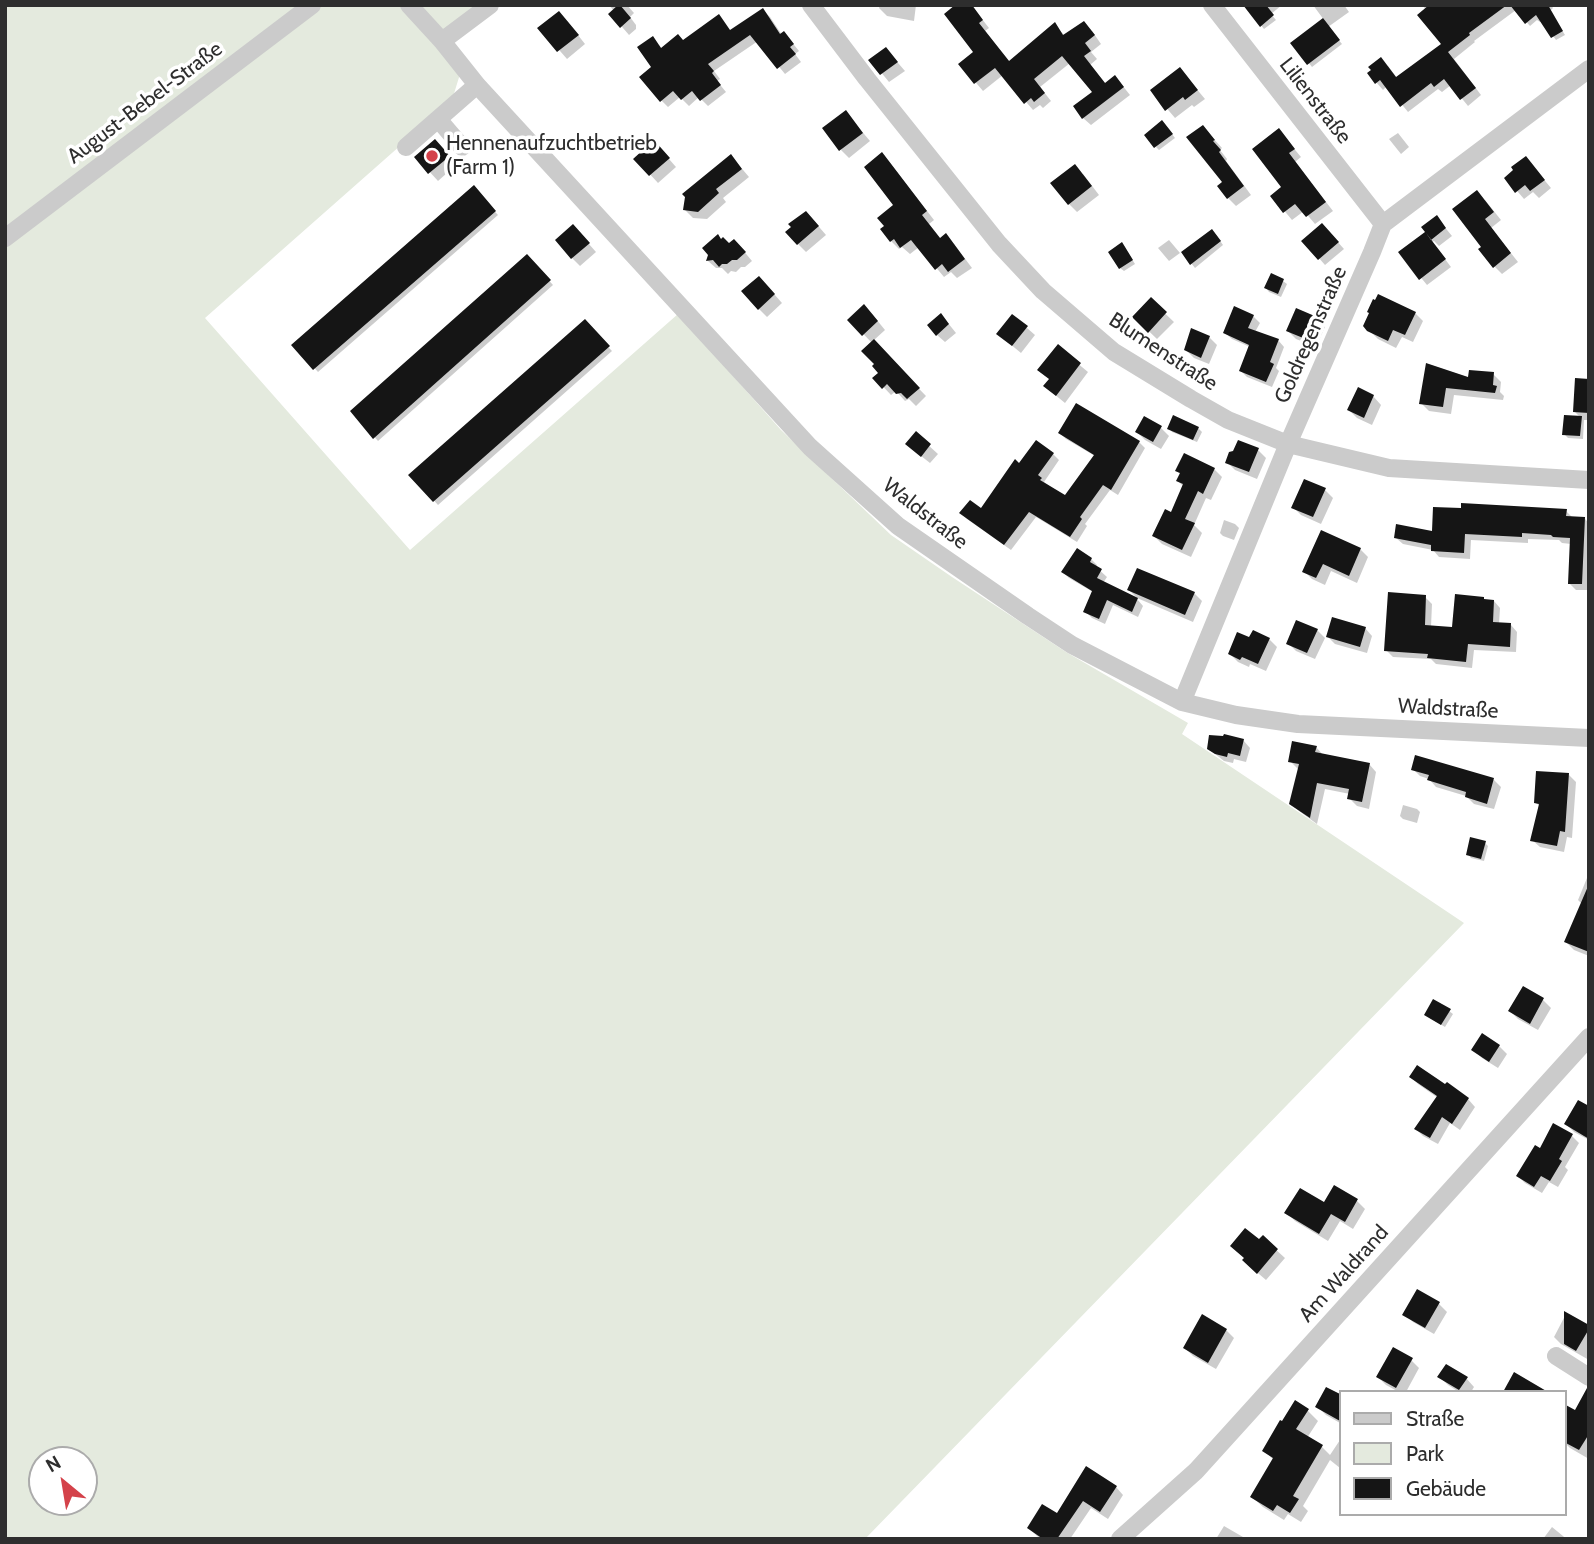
<!DOCTYPE html>
<meta charset="utf-8">
<style>
body{margin:0}
#map{position:relative;width:1594px;height:1544px;overflow:hidden;background:#fff;font-family:Cabin,sans-serif}
canvas{display:block}
.frame{position:absolute;inset:0;border:7px solid #2e2e2e;pointer-events:none}
.legend{position:absolute;left:1339px;top:1390px;width:228px;height:126px;box-sizing:border-box;background:#fff;border:2px solid #ababab;margin:0;padding:9px 12px;list-style:none;font-size:21px;color:#2e2e2e}
.legend li{display:flex;align-items:center;gap:14px;height:35px}
.legend b{width:35px;border:2px solid #ababab}
.north{position:absolute;left:28px;top:1446px;width:70px;height:70px;box-sizing:border-box;background:#fff;border:2px solid #ababab;border-radius:50%;rotate:330deg;font-size:19px;font-weight:700;line-height:28px;text-align:center;color:#2e2e2e}
.north::after{content:'';display:block;margin:auto;width:24px;height:32px;background:#d4424a;clip-path:polygon(50% 0,100% 100%,50% 72%,0 100%)}
</style>
<div id="map">
<canvas width="1594" height="1544"></canvas>
<div class="frame"></div>
<ul class="legend">
<li><b style="height:9px;background:#cbcbcb"></b>Straße</li>
<li><b style="height:19px;background:#e4eade"></b>Park</li>
<li><b style="height:19px;background:#151515"></b>Gebäude</li>
</ul>
<div class="north">N</div>
</div>
<script>
const c = document.querySelector('canvas').getContext('2d');
c.lineJoin = 'round';
function fillPath(path, color) { c.fillStyle = color; c.fill(path, 'evenodd'); }
function strokePath(path, color, width, dash) { c.strokeStyle = color; c.lineWidth = width; c.lineCap = dash ? 'butt' : 'round'; c.setLineDash(dash || []); c.stroke(path); }
function write(font, color, halo, rows, align = 'center') {
  c.font = font + ' Cabin,sans-serif'; c.lineWidth = 7; c.setLineDash([]); c.textBaseline = 'middle'; c.strokeStyle = halo; c.fillStyle = color; for (const [text, x, y, turn = 0] of rows) {
    c.save(); c.translate(x, y); c.rotate((+turn || 0) * Math.PI / 180); c.textAlign = isNaN(turn) ? turn : align; if (halo) c.strokeText(text, 0, 0); c.fillText(text, 0, 0); c.restore();
  }
}
fillPath(new Path2D(`
 M 5,5 L 482,5 L 444,34 L 465,58 L 452,100 L 205,318 L 410,550 L 678,314 L 781,430 L 891,535 L 952,577 L 1066,652 L 1188,723 L 1182,734 L 1464,923 L 865,1539 L 5,1539 ZM 42,1460 L 84,1460 L 84,1502 L 42,1502 Z`), '#e4eade');
fillPath(new Path2D(`
 M 609,5 L 627,5 L 634,13 L 630,17 L 636,25 L 636,29 L 629,35 L 611,14 L 614,11 Z
 M 880,5 L 916,5 L 914,21 L 887,16 L 879,8 Z
 M 971,5 L 989,28 L 985,31 L 1010,62 L 1055,25 L 1065,36 L 1092,31 L 1101,44 L 1091,52 L 1097,59 L 1090,65 L 1106,84 L 1122,85 L 1130,95 L 1091,125 L 1083,118 L 1094,92 L 1070,63 L 1040,87 L 1051,101 L 1043,108 L 1040,105 L 1033,110 L 1003,75 L 983,91 L 960,64 L 975,52 Z
 M 1245,5 L 1282,5 L 1271,14 L 1276,20 L 1264,29 Z
 M 1313,5 L 1344,5 L 1349,12 L 1328,27 L 1342,44 L 1312,67 L 1295,46 L 1324,20 Z
 M 1426,5 L 1551,5 L 1553,8 L 1550,11 L 1565,35 L 1556,40 L 1542,21 L 1540,22 L 1537,20 L 1530,26 L 1516,10 L 1474,41 L 1475,42 L 1454,59 L 1481,95 L 1468,106 L 1451,85 L 1442,92 L 1438,89 L 1408,112 L 1387,86 L 1383,90 L 1369,74 L 1388,66 L 1397,78 L 1443,44 L 1424,7 Z
 M 763,10 L 770,17 L 782,35 L 790,40 L 799,51 L 795,54 L 801,62 L 785,74 L 758,41 L 714,71 L 720,79 L 717,81 L 726,92 L 708,106 L 699,97 L 689,106 L 680,97 L 668,107 L 661,100 L 653,67 L 659,45 L 662,49 L 683,42 L 731,32 Z
 M 567,21 L 585,44 L 567,59 L 540,28 Z
 M 886,49 L 905,71 L 889,82 L 871,60 Z
 M 1180,69 L 1205,99 L 1194,107 L 1192,105 L 1175,118 L 1152,91 Z
 M 853,121 L 870,141 L 849,158 L 841,150 Z
 M 1166,126 L 1175,138 L 1159,150 L 1156,147 Z
 M 1203,127 L 1222,148 L 1220,150 L 1227,159 L 1226,161 L 1251,195 L 1236,206 L 1228,198 L 1225,182 Z
 M 1398,133 L 1409,147 L 1401,154 L 1389,139 Z
 M 1286,139 L 1301,157 L 1295,162 L 1333,211 L 1315,224 L 1304,211 L 1292,220 L 1272,196 L 1284,187 Z
 M 443,149 L 456,165 L 438,181 L 416,157 Z
 M 662,151 L 676,167 L 658,183 L 636,159 Z
 M 1526,158 L 1551,188 L 1539,198 L 1533,192 L 1524,199 L 1506,178 Z
 M 890,163 L 934,220 L 929,224 L 941,239 L 954,244 L 972,268 L 957,278 L 951,272 L 944,277 L 919,247 L 910,254 L 902,247 L 899,249 L 891,241 L 895,205 Z
 M 738,164 L 749,177 L 723,198 L 726,202 L 707,219 L 693,218 L 685,210 Z
 M 1083,174 L 1099,195 L 1077,212 L 1069,204 Z
 M 473,188 L 498,215 L 318,372 L 294,345 Z
 M 1485,200 L 1501,220 L 1491,228 L 1518,262 L 1502,274 L 1494,266 L 1483,248 Z
 M 814,221 L 826,235 L 806,252 L 798,244 Z
 M 1443,225 L 1452,236 L 1439,246 L 1434,241 L 1432,242 L 1451,267 L 1427,285 L 1400,252 Z
 M 1328,231 L 1344,249 L 1325,265 L 1304,241 Z
 M 581,235 L 596,252 L 580,266 L 572,258 Z
 M 1216,235 L 1223,245 L 1195,268 L 1183,253 Z
 M 1169,240 L 1180,253 L 1169,261 L 1158,248 Z
 M 729,245 L 742,249 L 752,261 L 745,267 L 741,267 L 736,272 L 731,271 L 728,274 L 722,268 L 716,268 L 708,261 L 710,254 Z
 M 1125,248 L 1135,264 L 1124,271 L 1120,268 Z
 M 527,256 L 553,285 L 378,441 L 352,411 Z
 M 1283,281 L 1287,284 L 1281,297 L 1269,292 L 1266,288 Z
 M 767,286 L 782,303 L 767,317 L 759,309 Z
 M 1151,300 L 1174,322 L 1157,339 L 1134,317 Z
 M 1296,310 L 1316,319 L 1325,327 L 1316,347 L 1296,339 L 1288,331 Z
 M 1415,313 L 1423,321 L 1413,342 L 1402,337 L 1396,348 L 1378,339 L 1365,326 Z
 M 872,314 L 885,330 L 873,341 L 926,396 L 916,406 L 909,399 L 905,401 L 896,391 L 891,395 L 875,378 L 880,373 L 872,343 L 850,320 Z
 M 1253,316 L 1260,323 L 1255,332 L 1278,340 L 1284,347 L 1276,368 L 1279,371 L 1272,387 L 1247,377 L 1241,371 L 1250,347 L 1232,339 L 1225,333 Z
 M 584,322 L 612,351 L 438,505 L 411,475 Z
 M 948,323 L 956,333 L 945,342 L 937,335 Z
 M 1027,328 L 1035,335 L 1021,353 L 998,334 Z
 M 1209,337 L 1217,345 L 1209,364 L 1194,358 L 1186,350 Z
 M 1058,347 L 1088,372 L 1065,403 L 1054,394 L 1050,380 Z
 M 1427,366 L 1470,379 L 1493,374 L 1501,382 L 1500,392 L 1504,396 L 1503,400 L 1454,395 L 1451,414 L 1429,411 L 1421,403 Z
 M 1589,380 L 1589,420 L 1584,420 L 1583,439 L 1568,438 L 1564,434 L 1581,418 L 1575,412 Z
 M 1358,389 L 1373,396 L 1381,405 L 1372,425 L 1357,418 L 1349,410 Z
 M 1161,428 L 1169,436 L 1161,449 L 1145,440 L 1137,432 Z
 M 1169,428 L 1198,428 L 1202,432 L 1197,442 L 1172,432 Z
 M 1060,433 L 1139,442 L 1145,448 L 1118,495 L 1110,490 L 1085,524 L 1087,526 L 1077,542 L 1036,517 L 1011,550 L 967,519 L 961,513 L 982,511 L 1020,465 L 1053,454 L 1059,460 L 1044,482 L 1065,497 L 1095,456 L 1066,439 Z
 M 916,434 L 938,454 L 930,463 L 916,452 Z
 M 1258,450 L 1266,458 L 1257,479 L 1235,470 L 1227,462 Z
 M 1214,469 L 1222,477 L 1211,500 L 1206,498 L 1194,525 L 1202,533 L 1191,557 L 1162,544 L 1154,536 L 1172,514 L 1184,487 L 1178,481 L 1181,475 L 1177,471 Z
 M 1325,490 L 1333,498 L 1321,524 L 1301,515 L 1293,507 Z
 M 1566,511 L 1573,518 L 1584,518 L 1589,523 L 1589,590 L 1576,590 L 1569,583 L 1571,544 L 1562,543 L 1559,540 L 1528,539 L 1528,543 L 1471,540 L 1470,559 L 1439,557 L 1433,550 L 1403,544 L 1396,538 Z
 M 1224,520 L 1235,524 L 1239,528 L 1234,540 L 1223,536 L 1220,533 Z
 M 1360,549 L 1368,557 L 1357,583 L 1331,571 L 1325,585 L 1312,579 L 1304,571 Z
 M 1091,559 L 1097,565 L 1096,567 L 1107,577 L 1103,583 L 1137,599 L 1143,606 L 1138,617 L 1113,605 L 1105,624 L 1092,618 L 1086,612 L 1093,592 L 1069,578 L 1063,572 Z
 M 1129,590 L 1194,593 L 1202,601 L 1193,622 L 1137,598 Z
 M 1425,597 L 1432,604 L 1431,627 L 1454,629 L 1485,601 L 1494,601 L 1500,608 L 1499,624 L 1511,625 L 1517,632 L 1516,652 L 1474,650 L 1472,668 L 1436,664 L 1431,659 L 1393,657 L 1386,650 Z
 M 1365,628 L 1372,636 L 1367,653 L 1335,644 L 1328,637 Z
 M 1317,630 L 1325,638 L 1315,659 L 1296,651 L 1288,643 Z
 M 1269,639 L 1277,647 L 1266,671 L 1250,664 L 1249,667 L 1238,662 L 1230,654 L 1250,640 Z
 M 1243,740 L 1250,748 L 1246,762 L 1234,759 L 1233,763 L 1224,761 L 1209,749 Z
 M 1316,747 L 1324,756 L 1369,764 L 1376,772 L 1369,809 L 1357,806 L 1349,798 L 1350,794 L 1325,789 L 1317,824 L 1299,811 L 1291,803 L 1299,770 L 1290,761 Z
 M 1417,757 L 1494,780 L 1501,787 L 1494,809 L 1474,804 L 1466,796 L 1436,787 L 1429,779 L 1420,776 L 1413,769 Z
 M 1569,775 L 1576,782 L 1572,838 L 1567,837 L 1564,852 L 1540,847 L 1532,840 L 1540,806 L 1536,803 Z
 M 1403,805 L 1417,809 L 1420,812 L 1417,823 L 1403,819 L 1400,816 Z
 M 1485,843 L 1488,846 L 1484,861 L 1471,858 L 1468,854 Z
 M 1587,878 L 1589,879 L 1589,956 L 1574,950 L 1566,942 L 1582,904 L 1578,900 Z
 M 1523,988 L 1543,1000 L 1551,1008 L 1538,1030 L 1518,1019 L 1510,1011 Z
 M 1449,1011 L 1453,1014 L 1445,1027 L 1430,1018 Z
 M 1499,1046 L 1507,1054 L 1498,1068 L 1482,1058 L 1474,1050 Z
 M 1411,1077 L 1468,1099 L 1475,1107 L 1460,1130 L 1450,1123 L 1438,1144 L 1423,1136 L 1416,1129 L 1438,1098 L 1418,1084 Z
 M 1589,1108 L 1589,1140 L 1574,1132 L 1566,1124 Z
 M 1572,1136 L 1579,1143 L 1565,1167 L 1568,1170 L 1558,1187 L 1549,1182 L 1542,1193 L 1525,1183 L 1518,1176 L 1540,1150 Z
 M 1357,1201 L 1365,1209 L 1353,1229 L 1340,1221 L 1328,1241 L 1295,1221 L 1287,1213 L 1325,1205 Z
 M 1263,1238 L 1285,1258 L 1266,1280 L 1252,1268 L 1259,1242 Z
 M 1439,1304 L 1447,1312 L 1434,1334 L 1413,1322 L 1405,1314 Z
 M 1566,1314 L 1589,1327 L 1589,1360 L 1561,1344 L 1554,1337 Z
 M 1226,1330 L 1234,1338 L 1216,1369 L 1193,1356 L 1185,1348 Z
 M 1411,1360 L 1419,1368 L 1406,1392 L 1399,1392 L 1386,1385 L 1378,1377 Z
 M 1440,1377 L 1466,1378 L 1474,1387 L 1471,1392 L 1459,1392 L 1448,1385 Z
 M 1327,1389 L 1340,1396 L 1340,1423 L 1326,1415 L 1318,1407 Z
 M 1296,1403 L 1308,1411 L 1318,1421 L 1307,1438 L 1322,1447 L 1330,1455 L 1340,1440 L 1340,1468 L 1330,1460 L 1303,1506 L 1308,1511 L 1301,1522 L 1288,1514 L 1284,1520 L 1263,1507 L 1252,1497 L 1274,1460 L 1264,1451 Z
 M 1589,1403 L 1589,1459 L 1570,1448 L 1564,1442 Z
 M 1086,1469 L 1116,1487 L 1123,1495 L 1108,1519 L 1091,1508 L 1070,1539 L 1042,1539 L 1037,1536 L 1029,1528 L 1057,1515 Z
 M 1224,1526 L 1243,1537 L 1244,1539 L 1216,1539 Z
 M 1552,1527 L 1563,1536 L 1566,1539 L 1543,1539 Z`), '#0003');
fillPath(new Path2D(`
 M 618,5 L 620,5 L 631,18 L 620,28 L 608,14 Z
 M 955,5 L 972,5 L 983,20 L 979,23 L 1009,61 L 1055,22 L 1063,35 L 1084,21 L 1095,35 L 1085,43 L 1091,51 L 1084,56 L 1105,83 L 1115,75 L 1124,87 L 1082,119 L 1073,106 L 1092,92 L 1062,56 L 1034,79 L 1045,93 L 1034,102 L 1031,98 L 1024,104 L 995,68 L 974,84 L 958,64 L 973,52 L 944,14 Z
 M 1243,5 L 1266,5 L 1274,15 L 1260,27 Z
 M 1429,5 L 1507,5 L 1469,33 L 1470,35 L 1448,52 L 1476,88 L 1460,100 L 1444,79 L 1434,87 L 1431,83 L 1400,107 L 1380,80 L 1375,84 L 1367,73 L 1371,70 L 1368,67 L 1381,57 L 1396,77 L 1441,44 L 1417,15 Z
 M 1510,5 L 1548,5 L 1563,31 L 1551,38 L 1536,15 L 1525,24 Z
 M 763,8 L 780,34 L 784,31 L 794,44 L 790,47 L 796,54 L 777,69 L 750,35 L 708,64 L 714,71 L 712,73 L 721,85 L 700,101 L 692,91 L 681,100 L 673,91 L 660,102 L 639,77 L 651,67 L 637,47 L 653,36 L 661,48 L 678,34 L 683,40 L 719,14 L 730,30 Z
 M 559,11 L 579,35 L 557,52 L 537,28 Z
 M 1323,18 L 1340,40 L 1307,65 L 1290,43 Z
 M 886,47 L 898,62 L 880,75 L 868,60 Z
 M 1180,67 L 1198,90 L 1185,100 L 1183,97 L 1165,111 L 1150,90 Z
 M 846,110 L 863,133 L 839,151 L 822,128 Z
 M 1162,120 L 1173,134 L 1154,148 L 1144,135 Z
 M 1203,125 L 1215,140 L 1213,141 L 1221,150 L 1219,152 L 1244,186 L 1227,199 L 1217,186 L 1222,182 L 1186,137 Z
 M 1279,128 L 1295,149 L 1289,153 L 1326,202 L 1306,217 L 1295,204 L 1283,213 L 1270,196 L 1281,187 L 1252,149 Z
 M 435,139 L 450,156 L 428,174 L 414,157 Z
 M 654,140 L 670,158 L 649,176 L 633,159 Z
 M 882,152 L 927,211 L 922,215 L 940,238 L 946,233 L 965,259 L 948,272 L 942,264 L 935,270 L 911,240 L 900,248 L 894,239 L 890,242 L 880,229 L 884,226 L 877,218 L 893,205 L 864,167 Z
 M 731,154 L 742,169 L 716,189 L 719,193 L 698,212 L 683,210 L 685,197 L 682,194 Z
 M 1526,156 L 1545,180 L 1530,191 L 1525,185 L 1515,193 L 1504,178 L 1513,170 L 1511,167 Z
 M 1075,164 L 1092,186 L 1068,205 L 1050,183 Z
 M 474,185 L 496,211 L 313,370 L 291,345 Z
 M 1477,190 L 1494,212 L 1485,219 L 1511,253 L 1493,268 L 1478,249 L 1481,247 L 1452,209 Z
 M 806,211 L 819,226 L 797,245 L 785,232 L 791,227 L 788,224 Z
 M 1437,215 L 1446,228 L 1431,240 L 1426,233 L 1446,259 L 1419,280 L 1398,252 L 1425,232 L 1421,227 Z
 M 1322,223 L 1339,242 L 1318,260 L 1301,241 Z
 M 573,224 L 590,243 L 571,259 L 555,240 Z
 M 1212,229 L 1221,241 L 1190,265 L 1181,252 Z
 M 718,234 L 721,239 L 723,237 L 729,243 L 734,239 L 746,252 L 737,260 L 732,260 L 727,264 L 722,264 L 719,267 L 713,260 L 706,261 L 708,255 L 702,248 Z
 M 1122,242 L 1133,260 L 1119,269 L 1108,252 Z
 M 527,254 L 551,280 L 373,439 L 350,411 Z
 M 1271,273 L 1284,279 L 1278,294 L 1264,288 Z
 M 759,276 L 775,294 L 758,310 L 741,291 Z
 M 1378,294 L 1416,312 L 1405,335 L 1393,330 L 1388,341 L 1367,331 L 1363,326 L 1369,313 L 1367,312 L 1373,299 L 1375,300 Z
 M 1151,297 L 1167,312 L 1148,333 L 1132,317 Z
 M 864,304 L 878,321 L 862,336 L 847,320 Z
 M 1234,306 L 1254,315 L 1248,328 L 1279,339 L 1270,362 L 1274,364 L 1266,382 L 1239,371 L 1249,345 L 1223,333 Z
 M 1296,308 L 1317,317 L 1308,340 L 1286,331 Z
 M 941,313 L 949,324 L 936,336 L 927,325 Z
 M 1012,314 L 1028,326 L 1012,346 L 996,334 Z
 M 585,319 L 610,346 L 433,502 L 408,475 Z
 M 1191,328 L 1210,336 L 1201,358 L 1184,350 Z
 M 874,339 L 920,388 L 907,399 L 901,393 L 896,394 L 887,384 L 882,389 L 872,378 L 878,373 L 872,366 L 874,364 L 861,351 Z
 M 1058,344 L 1081,363 L 1056,396 L 1043,386 L 1049,379 L 1037,370 Z
 M 1426,363 L 1468,377 L 1469,370 L 1494,372 L 1493,385 L 1497,386 L 1495,393 L 1446,388 L 1443,407 L 1419,404 Z
 M 1575,378 L 1589,379 L 1589,413 L 1573,412 Z
 M 1358,387 L 1374,395 L 1364,418 L 1347,410 Z
 M 1076,403 L 1140,441 L 1111,490 L 1103,485 L 1080,517 L 1082,519 L 1070,537 L 1029,512 L 1004,545 L 959,513 L 970,500 L 981,508 L 1015,459 L 1019,463 L 1036,440 L 1054,453 L 1038,475 L 1042,478 L 1040,480 L 1065,495 L 1094,455 L 1058,433 Z
 M 1173,415 L 1199,427 L 1193,440 L 1167,429 Z
 M 1564,415 L 1582,416 L 1580,436 L 1562,435 Z
 M 1144,416 L 1162,426 L 1153,442 L 1135,432 Z
 M 916,431 L 931,444 L 921,457 L 905,444 Z
 M 1238,440 L 1259,448 L 1249,472 L 1225,463 L 1229,452 L 1233,451 Z
 M 1184,453 L 1215,468 L 1203,494 L 1198,491 L 1185,519 L 1195,523 L 1182,550 L 1152,536 L 1165,509 L 1171,512 L 1183,484 L 1176,481 L 1180,473 L 1175,471 Z
 M 1304,479 L 1326,488 L 1313,517 L 1291,508 Z
 M 1461,503 L 1567,509 L 1566,516 L 1585,517 L 1582,584 L 1568,584 L 1570,538 L 1553,537 L 1551,535 L 1522,533 L 1522,537 L 1465,534 L 1464,553 L 1431,551 L 1431,545 L 1394,538 L 1396,524 L 1432,531 L 1433,507 L 1461,508 Z
 M 1321,530 L 1361,548 L 1349,576 L 1323,564 L 1316,578 L 1302,572 Z
 M 1077,548 L 1092,558 L 1090,562 L 1102,569 L 1097,578 L 1138,598 L 1132,612 L 1107,600 L 1099,619 L 1083,612 L 1092,591 L 1061,572 Z
 M 1137,568 L 1195,592 L 1185,615 L 1127,590 Z
 M 1388,592 L 1426,595 L 1425,625 L 1452,627 L 1455,594 L 1484,597 L 1484,599 L 1494,600 L 1493,622 L 1511,623 L 1510,647 L 1468,644 L 1466,662 L 1427,658 L 1428,654 L 1384,651 Z
 M 1332,617 L 1366,627 L 1360,647 L 1326,637 Z
 M 1296,620 L 1318,629 L 1307,653 L 1286,644 Z
 M 1253,630 L 1270,638 L 1258,664 L 1242,657 L 1240,660 L 1228,654 L 1237,632 L 1249,637 Z
 M 1224,734 L 1244,739 L 1240,756 L 1228,753 L 1227,757 L 1215,754 L 1207,749 L 1209,735 L 1223,736 Z
 M 1292,741 L 1317,746 L 1315,752 L 1370,763 L 1362,802 L 1347,799 L 1349,789 L 1317,783 L 1310,818 L 1289,804 L 1299,764 L 1288,762 Z
 M 1415,755 L 1494,778 L 1487,804 L 1465,797 L 1466,792 L 1427,780 L 1429,775 L 1411,770 Z
 M 1536,771 L 1569,773 L 1565,832 L 1560,831 L 1557,846 L 1530,841 L 1539,804 L 1534,803 Z
 M 1470,837 L 1486,841 L 1481,859 L 1466,855 Z
 M 1589,884 L 1589,952 L 1564,942 Z
 M 1523,986 L 1544,998 L 1530,1024 L 1508,1011 Z
 M 1433,999 L 1451,1009 L 1441,1025 L 1424,1015 Z
 M 1482,1033 L 1500,1045 L 1489,1062 L 1471,1050 Z
 M 1417,1065 L 1445,1084 L 1447,1082 L 1469,1098 L 1452,1124 L 1442,1117 L 1430,1138 L 1414,1129 L 1437,1096 L 1409,1077 Z
 M 1578,1100 L 1589,1106 L 1589,1139 L 1564,1124 Z
 M 1553,1123 L 1573,1134 L 1559,1159 L 1562,1161 L 1550,1181 L 1541,1176 L 1534,1187 L 1516,1176 L 1535,1145 L 1540,1148 Z
 M 1334,1185 L 1358,1199 L 1345,1222 L 1331,1214 L 1319,1234 L 1284,1213 L 1300,1188 L 1324,1202 Z
 M 1245,1228 L 1259,1239 L 1263,1235 L 1278,1249 L 1257,1274 L 1242,1260 L 1244,1258 L 1230,1246 Z
 M 1417,1289 L 1440,1302 L 1425,1328 L 1402,1315 Z
 M 1564,1311 L 1589,1325 L 1589,1329 L 1576,1351 L 1564,1344 Z
 M 1202,1314 L 1227,1329 L 1208,1363 L 1183,1348 Z
 M 1393,1347 L 1413,1358 L 1396,1388 L 1376,1377 Z
 M 1446,1364 L 1468,1377 L 1459,1390 L 1437,1377 Z
 M 1514,1372 L 1548,1392 L 1503,1392 Z
 M 1326,1387 L 1340,1394 L 1340,1421 L 1315,1407 Z
 M 1587,1388 L 1589,1388 L 1589,1434 L 1579,1450 L 1564,1442 L 1564,1404 L 1575,1410 Z
 M 1295,1400 L 1309,1409 L 1296,1429 L 1323,1445 L 1293,1496 L 1299,1499 L 1290,1513 L 1277,1505 L 1273,1511 L 1250,1497 L 1273,1458 L 1262,1451 L 1280,1420 L 1282,1421 Z
 M 1086,1466 L 1117,1486 L 1100,1512 L 1083,1501 L 1057,1539 L 1043,1539 L 1027,1528 L 1042,1504 L 1057,1513 Z`), '#151515');
strokePath(new Path2D(`
 M 409,5 L 442,41 L 477,85 L 810,447 L 898,526 L 1028,616 L 1072,645 L 1182,702 L 1236,715 L 1298,724 L 1589,738
 M 811,5 L 867,79 L 999,244 L 1043,291 L 1114,352 L 1191,399 L 1228,420 L 1288,444 L 1389,468 L 1589,480
 M 1212,5 L 1383,224
 M 442,41 L 490,5
 M 438,119 L 462,147
 M 406,147 L 477,85
 M 5,238 L 312,5
 M 1182,702 L 1288,444 L 1372,252 L 1383,224 L 1589,69
 M 1556,1356 L 1589,1377
 M 1120,1539 L 1196,1471 L 1589,1037`), '#cbcbcb', 18);
for (const [x, y, r, color] of [
 [432,156,7,"#d4424a"]
]) { const dot = new Path2D(); dot.arc(x, y, r, 0, 2 * Math.PI); c.fillStyle = color; c.fill(dot); strokePath(dot, '#fff', 2.5); }
write('21px', '#2e2e2e', '#fff', [
 ["Lilienstraße",1315,101,52],
 ["August-Bebel-Straße",145,103,-37],
 ["Goldregenstraße",1311,335,-66],
 ["Blumenstraße",1163,352,33],
 ["Waldstraße",925,514,38],
 ["Waldstraße",1448,709,3],
 ["Am Waldrand",1344,1274,-48]
]);
write('21px', '#2e2e2e', '#fff', [
 ["Hennenaufzuchtbetrieb",446,144],
 ["(Farm 1)",446,168]
], 'left');
</script>
